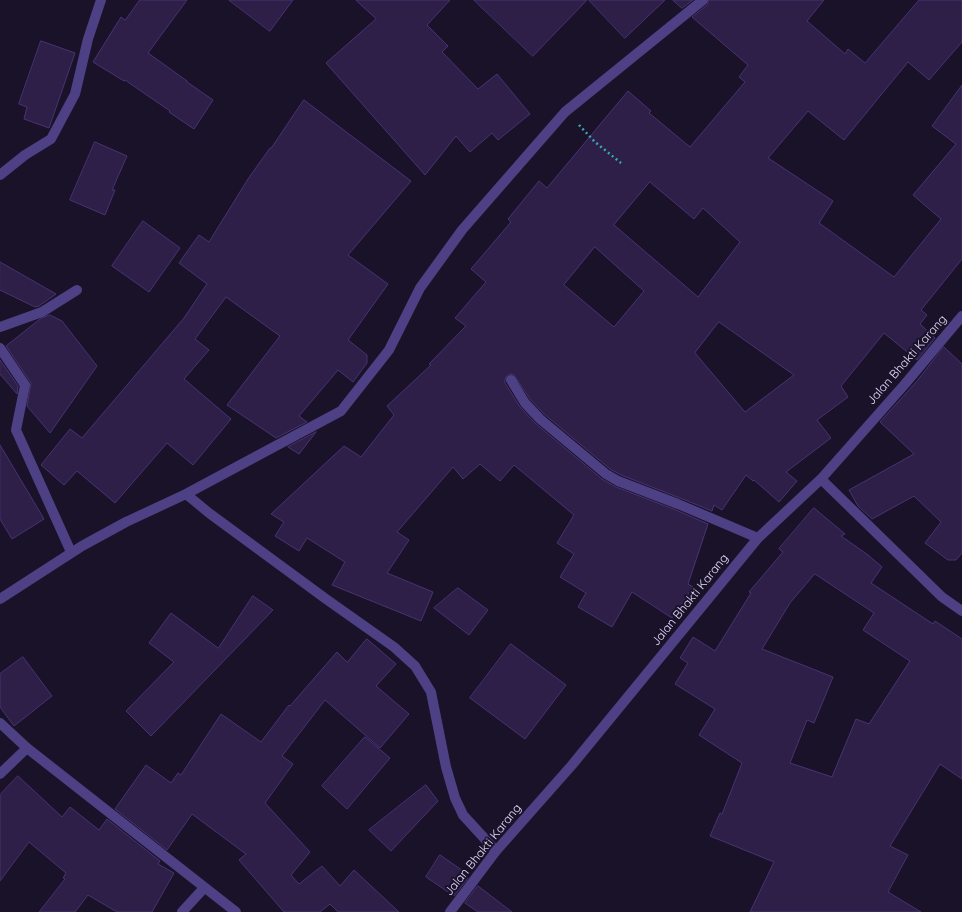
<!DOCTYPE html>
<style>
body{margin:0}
canvas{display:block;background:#191228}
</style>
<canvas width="962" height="912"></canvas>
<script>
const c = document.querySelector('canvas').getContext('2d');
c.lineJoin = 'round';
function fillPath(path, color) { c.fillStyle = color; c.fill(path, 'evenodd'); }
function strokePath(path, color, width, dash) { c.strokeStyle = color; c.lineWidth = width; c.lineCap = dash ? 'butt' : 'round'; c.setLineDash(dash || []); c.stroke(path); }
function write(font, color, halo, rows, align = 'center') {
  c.font = font + ' Quicksand,sans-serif'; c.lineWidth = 4; c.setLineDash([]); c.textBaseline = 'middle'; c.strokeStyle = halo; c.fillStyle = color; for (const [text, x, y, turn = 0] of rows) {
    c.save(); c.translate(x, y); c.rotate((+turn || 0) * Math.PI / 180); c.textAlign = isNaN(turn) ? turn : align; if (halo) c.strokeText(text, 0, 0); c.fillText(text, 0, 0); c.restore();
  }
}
const building = new Path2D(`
 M 140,0 L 187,0 L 148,53 L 187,81 L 187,82 L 213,100 L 194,129 L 169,112 L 170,111 L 125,80 L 124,81 L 93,62 L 121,17 L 125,20 Z
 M 229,0 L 293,0 L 270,31 Z
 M 356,0 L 450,0 L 427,25 L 448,46 L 442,52 L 478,89 L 497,74 L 530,114 L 498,140 L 492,133 L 470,152 L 456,136 L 425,175 L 326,63 L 376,19 Z
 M 474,0 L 587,0 L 533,56 Z
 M 589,0 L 665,0 L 625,38 Z
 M 673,0 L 693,0 L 682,8 Z
 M 709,0 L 824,0 L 807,21 L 845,54 L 848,49 L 865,63 L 919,0 L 962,0 L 962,42 L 929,80 L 908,62 L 844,140 L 808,111 L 768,158 L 833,201 L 819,223 L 894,277 L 941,219 L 913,195 L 956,144 L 932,126 L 962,85 L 962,259 L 921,310 L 927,315 L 920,324 L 935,338 L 917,360 L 884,333 L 841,386 L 848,397 L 817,420 L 831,438 L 786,472 L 797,481 L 779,502 L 754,480 L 753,481 L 746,475 L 722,510 L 714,505 L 712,511 L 680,498 L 621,475 L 610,469 L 544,414 L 530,399 L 514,375 L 510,374 L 506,377 L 505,380 L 505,383 L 520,407 L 535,423 L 602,479 L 616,487 L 676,510 L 708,524 L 688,584 L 693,587 L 672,618 L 632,592 L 612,627 L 578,607 L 586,593 L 560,577 L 574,554 L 557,543 L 574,515 L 514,465 L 500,481 L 480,464 L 463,479 L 453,467 L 397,532 L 409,540 L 387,573 L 433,592 L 421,621 L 332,585 L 345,562 L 307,538 L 299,551 L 275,536 L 284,522 L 271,514 L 344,446 L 361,457 L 394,415 L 387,406 L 431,365 L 429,364 L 466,326 L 455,318 L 486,282 L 471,269 L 511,222 L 508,219 L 539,181 L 547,188 L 628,91 L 651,111 L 649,113 L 690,147 L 745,82 L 739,77 L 748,65 L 692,17 L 707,5 ZM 650,182 L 694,219 L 703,208 L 740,242 L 698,297 L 614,225 ZM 595,247 L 644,291 L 614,327 L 564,285 ZM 719,322 L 794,375 L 745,412 L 695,353 Z
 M 41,41 L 75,53 L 49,128 L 24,119 L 27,107 L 19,104 Z
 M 304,100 L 411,181 L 348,255 L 388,284 L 348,340 L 367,355 L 367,363 L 353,382 L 338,370 L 299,416 L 307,422 L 276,438 L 227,405 L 280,336 L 226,297 L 195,339 L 209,350 L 184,379 L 231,419 L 193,465 L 167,443 L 115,503 L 77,471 L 64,485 L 41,465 L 70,429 L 82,438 L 184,318 L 207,284 L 179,263 L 199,235 L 209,242 L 248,179 L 270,148 L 271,148 Z
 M 95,142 L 127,156 L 112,190 L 115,190 L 105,215 L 70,200 Z
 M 143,221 L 180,248 L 149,292 L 112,266 Z
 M 0,262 L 56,294 L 39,306 L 35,307 L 0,290 Z
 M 50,315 L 62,321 L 97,366 L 50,433 L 27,406 L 31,383 L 6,346 L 40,319 Z
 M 944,347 L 962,364 L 962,553 L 956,560 L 948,560 L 925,543 L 941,522 L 914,496 L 872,519 L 858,506 L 849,490 L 914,454 L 880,422 L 917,381 Z
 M 0,360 L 18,386 L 17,394 L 0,374 Z
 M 316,432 L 299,454 L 288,447 Z
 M 0,445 L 44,519 L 12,539 L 0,519 Z
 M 814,508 L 845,534 L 841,536 L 868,555 L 882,567 L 871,583 L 933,624 L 935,621 L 962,639 L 962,779 L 940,764 L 890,846 L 908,855 L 888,892 L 921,912 L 750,912 L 774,862 L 710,836 L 720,813 L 722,814 L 742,763 L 699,735 L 715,709 L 675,684 L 688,663 L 680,658 L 693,637 L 715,651 L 751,593 L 749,592 L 783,552 L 779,549 ZM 815,574 L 874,613 L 863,630 L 910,661 L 869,724 L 856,719 L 832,777 L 790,763 L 807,720 L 814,723 L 833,677 L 762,649 L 790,603 Z
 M 458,588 L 488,610 L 469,635 L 434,608 Z
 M 253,596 L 273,610 L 151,736 L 126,711 L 174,662 L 149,643 L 171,613 L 218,648 Z
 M 367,639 L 396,664 L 376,686 L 409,714 L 380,748 L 325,700 L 282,756 L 293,764 L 265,803 L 310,852 L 291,875 L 299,884 L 322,866 L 340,886 L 354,870 L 399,912 L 338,912 L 330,904 L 320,912 L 284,912 L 239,860 L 246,854 L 192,814 L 167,850 L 115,809 L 146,765 L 171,783 L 178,773 L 181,775 L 221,714 L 261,742 L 289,705 L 290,706 L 337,652 L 347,662 Z
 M 511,644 L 566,685 L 525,739 L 470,698 Z
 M 23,657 L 52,696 L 14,726 L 0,707 L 0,674 Z
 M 365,737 L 390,758 L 347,809 L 322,786 Z
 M 18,776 L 62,817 L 70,807 L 99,830 L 107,819 L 160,861 L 158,864 L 174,873 L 152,912 L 117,912 L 88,895 L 75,912 L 39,912 L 65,879 L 63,878 L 66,873 L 29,842 L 0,881 L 0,795 Z
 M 426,785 L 438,801 L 391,851 L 369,830 Z
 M 440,855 L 466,873 L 464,875 L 468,878 L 454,896 L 426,877 Z
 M 478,886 L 512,912 L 478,912 L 465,903 Z`);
fillPath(building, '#2d1f48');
strokePath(building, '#493273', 1);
strokePath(new Path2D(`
 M 579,125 L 595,142 L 621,163`), '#38a9b4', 2.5, [2, 3]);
strokePath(new Path2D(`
 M 0,175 L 25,155 L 51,139 L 75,94 L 88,39 L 101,0
 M 0,327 L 42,312 L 77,290
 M 0,348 L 25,385 L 16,430 L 71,552
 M 511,380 L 525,403 L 540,419 L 606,474 L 618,481 L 678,504 L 758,538
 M 821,479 L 942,597 L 962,611
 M 186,494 L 341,411 L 389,350 L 420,288 L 462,230 L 565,112 L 703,0
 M 0,599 L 82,546 L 126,522 L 186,494 L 209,513 L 326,599 L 394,647 L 415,666 L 431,692 L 446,767 L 455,798 L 463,815 L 496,851
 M 0,723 L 27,748 L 236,912
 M 0,774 L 27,748
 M 182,912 L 204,888
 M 450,912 L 496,851 L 572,765 L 758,538 L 821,479 L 905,384 L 962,316`), '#4d4084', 10);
write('12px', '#e4dbfd', '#191228', [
 ["Jalan Bhakti Karang",907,360,-49],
 ["Jalan Bhakti Karang",690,600,-51],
 ["Jalan Bhakti Karang",483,850,-51]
]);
</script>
